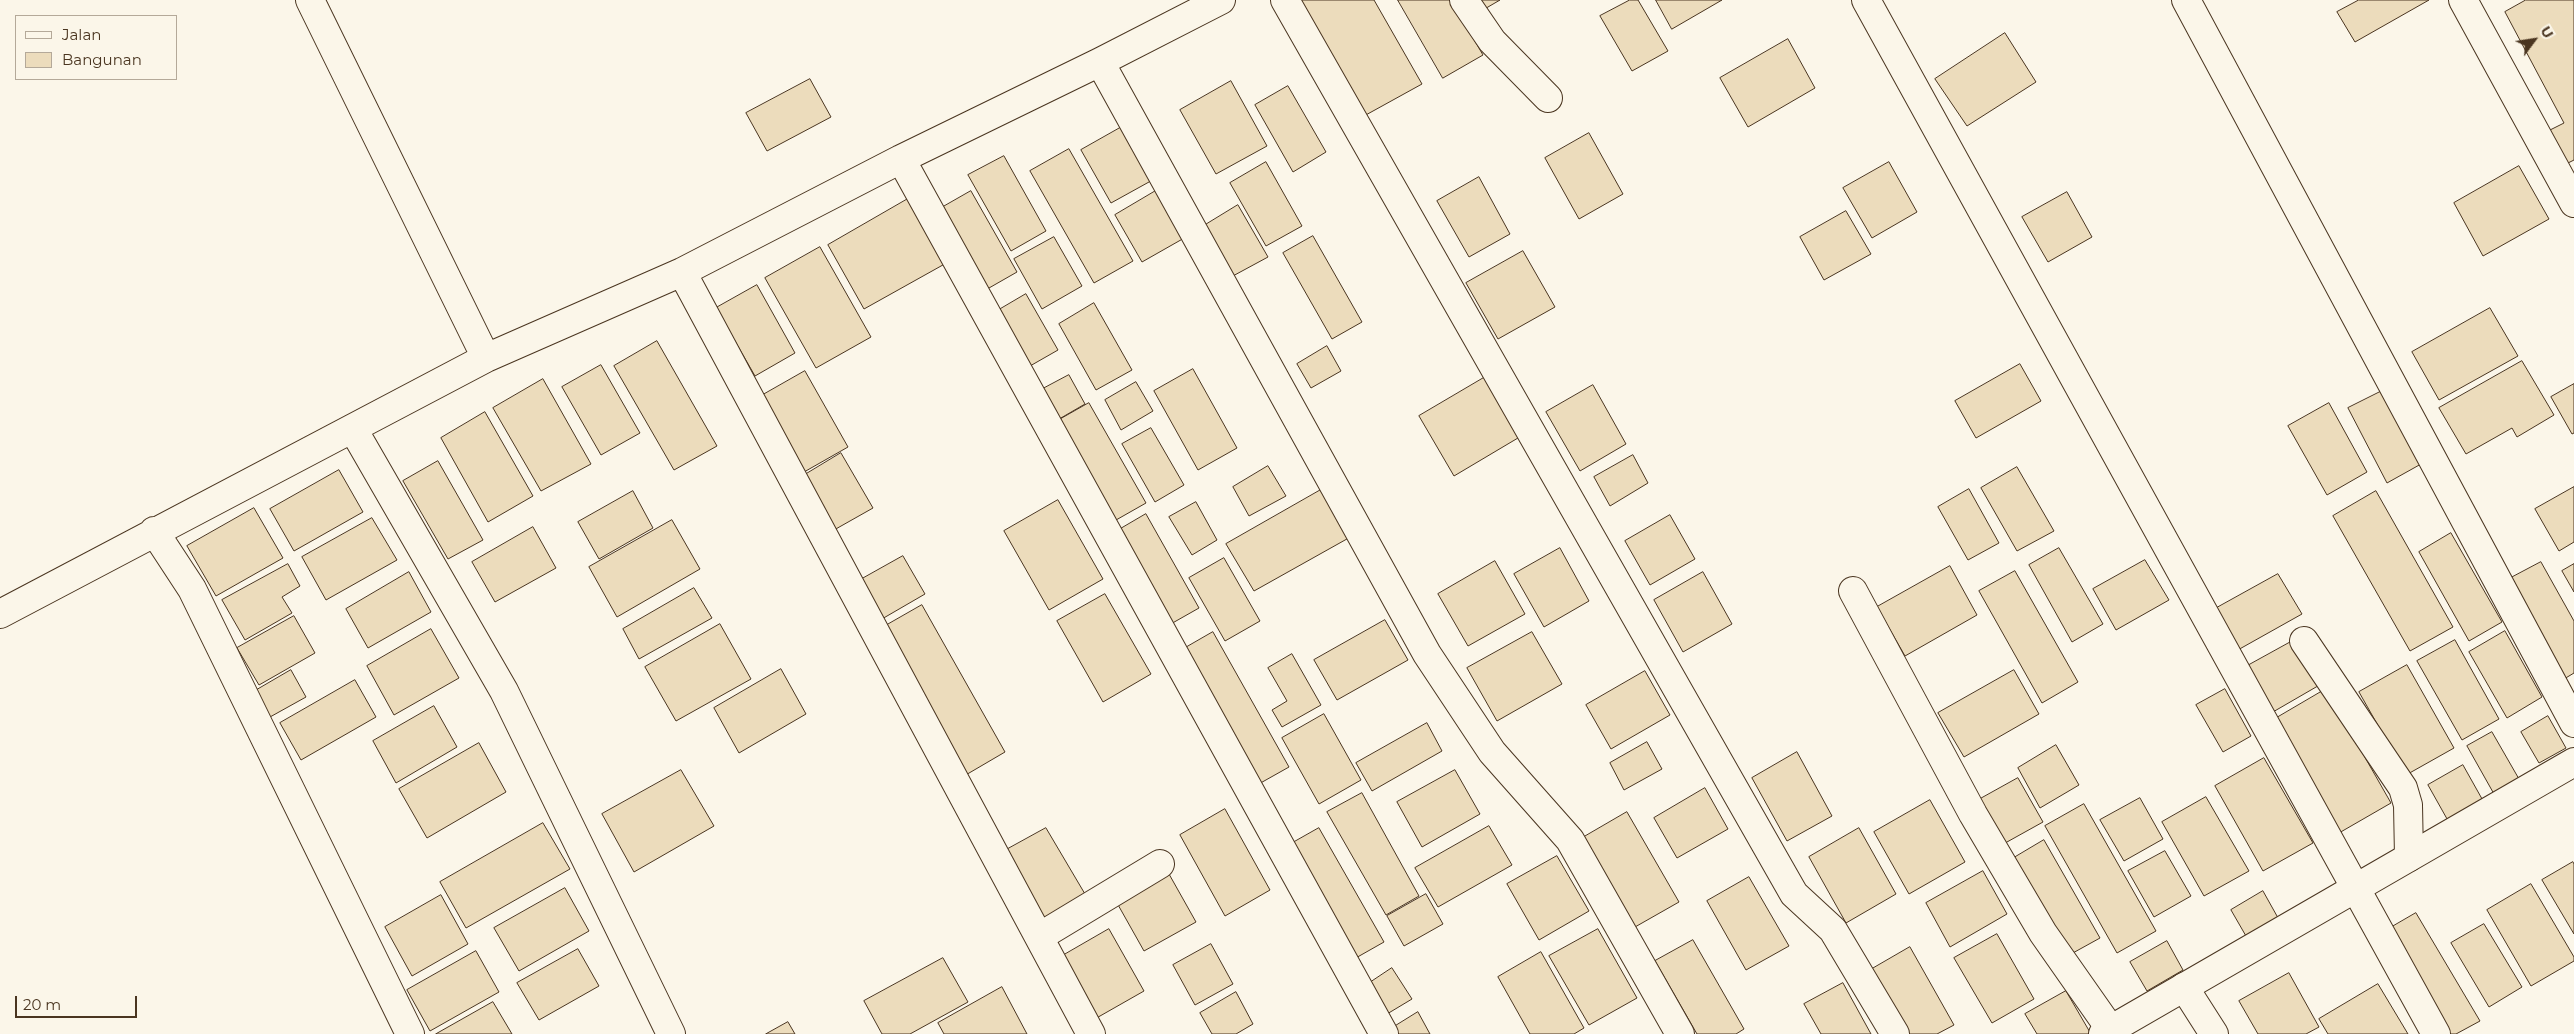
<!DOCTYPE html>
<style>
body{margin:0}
#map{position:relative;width:2574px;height:1034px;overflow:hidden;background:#fbf6e9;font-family:Montserrat,sans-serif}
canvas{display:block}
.legend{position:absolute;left:15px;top:15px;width:162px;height:65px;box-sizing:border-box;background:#fbf6e9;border:1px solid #b4a999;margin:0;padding:6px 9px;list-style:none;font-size:15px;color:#4a3520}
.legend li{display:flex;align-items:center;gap:10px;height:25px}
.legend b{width:25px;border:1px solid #b4a999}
.north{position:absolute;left:2509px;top:15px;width:50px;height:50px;-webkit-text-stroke:4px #fbf6e9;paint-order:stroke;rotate:59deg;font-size:14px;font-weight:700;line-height:20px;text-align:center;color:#4a3520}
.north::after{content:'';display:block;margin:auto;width:18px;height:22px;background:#4a3520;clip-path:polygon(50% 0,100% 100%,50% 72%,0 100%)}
.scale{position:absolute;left:15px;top:996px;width:122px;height:22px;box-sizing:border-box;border:2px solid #4a3520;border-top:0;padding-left:6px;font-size:15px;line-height:18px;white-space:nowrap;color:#4a3520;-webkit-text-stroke:4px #fbf6e9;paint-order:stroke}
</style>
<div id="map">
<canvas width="2574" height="1034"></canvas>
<ul class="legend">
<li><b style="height:6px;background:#fbf6e9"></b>Jalan</li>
<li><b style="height:14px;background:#ecdcbc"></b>Bangunan</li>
</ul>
<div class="north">U</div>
<div class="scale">20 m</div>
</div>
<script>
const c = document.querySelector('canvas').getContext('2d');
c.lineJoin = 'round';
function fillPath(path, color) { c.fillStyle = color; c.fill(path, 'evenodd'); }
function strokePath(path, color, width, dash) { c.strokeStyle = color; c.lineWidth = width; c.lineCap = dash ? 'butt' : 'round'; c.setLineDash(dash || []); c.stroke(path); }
const building = new Path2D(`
 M 1298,0 L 1374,0 L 1422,84 L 1364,116 Z
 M 1398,0 L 1451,0 L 1483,55 L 1443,78 Z
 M 1468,0 L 1500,0 L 1476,14 Z
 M 1630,0 L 1638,0 L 1668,51 L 1632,71 L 1600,16 Z
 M 1656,0 L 1722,0 L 1672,29 Z
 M 2359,0 L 2429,0 L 2355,42 L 2337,12 Z
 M 2526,0 L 2574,0 L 2574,160 L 2564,165 L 2546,132 L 2564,123 L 2505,12 Z
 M 2005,33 L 2036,82 L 1967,126 L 1935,79 Z
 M 1788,39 L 1815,88 L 1748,127 L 1720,78 Z
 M 810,79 L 831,117 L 767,151 L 746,113 Z
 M 1231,81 L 1267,146 L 1216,174 L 1180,110 Z
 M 1288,86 L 1326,152 L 1293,172 L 1255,105 Z
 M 1127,124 L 1158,177 L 1111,203 L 1081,150 Z
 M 1589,133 L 1623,194 L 1579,219 L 1545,158 Z
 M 1069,149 L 1133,261 L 1094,283 L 1030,171 Z
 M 1004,156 L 1046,231 L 1011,251 L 968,175 Z
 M 1266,162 L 1302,226 L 1266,246 L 1230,183 Z
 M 1889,162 L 1917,212 L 1872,238 L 1843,188 Z
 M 2519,166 L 2549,219 L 2483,256 L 2454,203 Z
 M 1479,177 L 1510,234 L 1469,257 L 1437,201 Z
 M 1159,189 L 1186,237 L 1142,262 L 1115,215 Z
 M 971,191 L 1017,272 L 982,292 L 936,211 Z
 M 2067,192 L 2092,237 L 2048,262 L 2022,217 Z
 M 913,196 L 950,261 L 864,309 L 828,245 Z
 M 1238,205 L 1268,257 L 1231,277 L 1202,227 Z
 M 1846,211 L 1871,254 L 1824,280 L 1800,237 Z
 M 1313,236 L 1362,322 L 1332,339 L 1283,253 Z
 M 1054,237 L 1082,286 L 1042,309 L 1014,259 Z
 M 820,247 L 871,337 L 816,368 L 765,278 Z
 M 1523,251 L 1555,307 L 1498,339 L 1466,283 Z
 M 757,285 L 795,353 L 755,376 L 716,308 Z
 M 1026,294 L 1058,350 L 1023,370 L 992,314 Z
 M 1094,303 L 1132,370 L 1096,390 L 1059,324 Z
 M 2490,308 L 2518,356 L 2439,400 L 2412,352 Z
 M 657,341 L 717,446 L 674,470 L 614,366 Z
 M 1327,346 L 1341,371 L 1311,388 L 1297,364 Z
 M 2522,361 L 2554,415 L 2517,437 L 2512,428 L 2466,454 L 2439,408 Z
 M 2020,364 L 2041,401 L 1976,438 L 1955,401 Z
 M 601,365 L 640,433 L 601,455 L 562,387 Z
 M 1193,369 L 1237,448 L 1198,470 L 1154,391 Z
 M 805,371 L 848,447 L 797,476 L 754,400 Z
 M 1069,375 L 1085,404 L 1054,422 L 1037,392 Z
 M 1487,376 L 1523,435 L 1454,476 L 1419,416 Z
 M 543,379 L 591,464 L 541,491 L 493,408 Z
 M 1136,382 L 1153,411 L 1121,430 L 1105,400 Z
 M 2574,384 L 2574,433 L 2572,434 L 2551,397 Z
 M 1593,385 L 1626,444 L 1580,471 L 1546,412 Z
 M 2392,386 L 2430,459 L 2387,483 L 2348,408 Z
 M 1089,403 L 1146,503 L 1109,524 L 1052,424 Z
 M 2329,403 L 2367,472 L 2327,495 L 2288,426 Z
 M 485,412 L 533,496 L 488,522 L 441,438 Z
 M 1151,428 L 1184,485 L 1155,502 L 1122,444 Z
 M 841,453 L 873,508 L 834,530 L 803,476 Z
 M 1633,455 L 1648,483 L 1610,506 L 1594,477 Z
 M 438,461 L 483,540 L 448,559 L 403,481 Z
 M 1268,466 L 1286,496 L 1249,516 L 1233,487 Z
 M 2017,467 L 2054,531 L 2017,551 L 1981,488 Z
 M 339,470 L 363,512 L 294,551 L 270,509 Z
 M 1326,487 L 1354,535 L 1254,591 L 1226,544 Z
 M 2574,487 L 2574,542 L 2559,551 L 2535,509 Z
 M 1969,489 L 1999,543 L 1968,560 L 1938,507 Z
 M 633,491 L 653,528 L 599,559 L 578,522 Z
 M 2376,491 L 2453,627 L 2410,651 L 2333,516 Z
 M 1058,500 L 1103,579 L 1049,610 L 1004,531 Z
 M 1196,502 L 1217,540 L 1192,555 L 1169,517 Z
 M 254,508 L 283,558 L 216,596 L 187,546 Z
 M 1146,514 L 1199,608 L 1169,625 L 1117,531 Z
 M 1670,515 L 1695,559 L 1650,585 L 1625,541 Z
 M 372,518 L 397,560 L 326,600 L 302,557 Z
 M 672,520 L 700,569 L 617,617 L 589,567 Z
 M 533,527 L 556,568 L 495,602 L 472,562 Z
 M 2451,533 L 2502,622 L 2469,641 L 2419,552 Z
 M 1560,548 L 1589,601 L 1544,627 L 1514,574 Z
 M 2059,548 L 2103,624 L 2072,642 L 2029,565 Z
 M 903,556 L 925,594 L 875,623 L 853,584 Z
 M 1224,558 L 1260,621 L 1225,641 L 1189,578 Z
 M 2145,560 L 2169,600 L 2116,630 L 2093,589 Z
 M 1495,561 L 1525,614 L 1468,646 L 1438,594 Z
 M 2541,562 L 2574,621 L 2574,673 L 2564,679 L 2507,580 Z
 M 288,564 L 300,586 L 282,597 L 292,613 L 245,640 L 222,600 Z
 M 2574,564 L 2574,592 L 2562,571 Z
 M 1950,566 L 1977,615 L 1905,656 L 1877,607 Z
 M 2015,571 L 2078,682 L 2042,703 L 1979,591 Z
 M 409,572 L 431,612 L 368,648 L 346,609 Z
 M 1703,572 L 1732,624 L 1683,652 L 1654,600 Z
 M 2278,574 L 2302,614 L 2236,651 L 2213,610 Z
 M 694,588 L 712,618 L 639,659 L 623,629 Z
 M 1105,594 L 1151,674 L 1103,702 L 1057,621 Z
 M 922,605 L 1005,752 L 964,776 L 880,629 Z
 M 294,616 L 315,653 L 259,685 L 237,648 Z
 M 1385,620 L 1408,660 L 1337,700 L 1314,660 Z
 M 720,624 L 751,679 L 676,721 L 645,667 Z
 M 431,629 L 459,678 L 394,715 L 367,666 Z
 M 2505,631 L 2542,697 L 2507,718 L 2469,652 Z
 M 1213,632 L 1289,767 L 1257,785 L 1180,651 Z
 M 1532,632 L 1562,684 L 1497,721 L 1467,668 Z
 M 2298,638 L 2323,683 L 2266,716 L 2240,670 Z
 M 2455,640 L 2499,719 L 2462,740 L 2417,661 Z
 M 1292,654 L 1321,705 L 1282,727 L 1272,710 L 1287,701 L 1268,668 Z
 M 2407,665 L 2454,748 L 2406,775 L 2359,692 Z
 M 781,669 L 806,714 L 739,753 L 714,708 Z
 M 291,670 L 306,697 L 270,717 L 255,691 Z
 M 2014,670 L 2039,714 L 1964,757 L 1938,713 Z
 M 1645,671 L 1670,715 L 1611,749 L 1586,705 Z
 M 355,680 L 376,717 L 301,760 L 280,723 Z
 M 2225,689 L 2251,736 L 2223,752 L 2196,705 Z
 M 2326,689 L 2391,803 L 2332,837 L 2268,723 Z
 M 434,706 L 457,747 L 396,783 L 373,741 Z
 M 1324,714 L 1361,780 L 1319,804 L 1282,738 Z
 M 2548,716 L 2566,748 L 2539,763 L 2521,732 Z
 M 1427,723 L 1442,751 L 1372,791 L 1356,763 Z
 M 2492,732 L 2519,779 L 2494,794 L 2467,746 Z
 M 1647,742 L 1662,769 L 1624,790 L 1610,763 Z
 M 479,743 L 506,792 L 427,838 L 399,789 Z
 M 2056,745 L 2079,785 L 2040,808 L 2018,768 Z
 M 1797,752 L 1832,816 L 1787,841 L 1752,778 Z
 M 2264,758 L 2313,843 L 2263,871 L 2215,786 Z
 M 2463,765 L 2486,806 L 2451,826 L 2428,785 Z
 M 681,770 L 714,826 L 634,872 L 602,814 Z
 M 1455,770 L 1480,814 L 1422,847 L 1397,802 Z
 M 2018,778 L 2043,822 L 1998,847 L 1973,803 Z
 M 1705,788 L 1728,829 L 1677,858 L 1654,818 Z
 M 1362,793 L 1419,896 L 1386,915 L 1327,812 Z
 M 2206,797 L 2249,871 L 2204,896 L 2162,822 Z
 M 2140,798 L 2163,839 L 2124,861 L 2100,820 Z
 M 1930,800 L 1965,862 L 1909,894 L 1874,832 Z
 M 2084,804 L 2156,931 L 2117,953 L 2045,826 Z
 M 1225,809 L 1270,890 L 1225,916 L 1180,835 Z
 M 1627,812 L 1679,902 L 1635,927 L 1584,837 Z
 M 543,823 L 570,869 L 466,928 L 440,882 Z
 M 1489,826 L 1512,865 L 1438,907 L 1415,868 Z
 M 1046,828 L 1085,894 L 1044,918 L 1006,850 Z
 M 1319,828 L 1384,942 L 1354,959 L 1289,845 Z
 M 1859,828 L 1896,894 L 1846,923 L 1809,857 Z
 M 2044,840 L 2100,938 L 2062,959 L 2007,862 Z
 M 2165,851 L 2191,896 L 2154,917 L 2128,871 Z
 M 1557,856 L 1589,911 L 1539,940 L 1507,884 Z
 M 2573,862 L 2574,864 L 2574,934 L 2542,880 Z
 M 1983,871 L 2007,914 L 1950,947 L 1926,903 Z
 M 1169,874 L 1196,922 L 1144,951 L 1117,903 Z
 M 1749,877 L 1789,946 L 1746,970 L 1707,901 Z
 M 2531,884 L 2574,957 L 2574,961 L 2531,986 L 2487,910 Z
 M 565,888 L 589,931 L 519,971 L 494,928 Z
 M 2263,891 L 2282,925 L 2250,943 L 2231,910 Z
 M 1426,894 L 1443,924 L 1404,946 L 1387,916 Z
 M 441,895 L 468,944 L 412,976 L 385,927 Z
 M 2416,913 L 2480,1021 L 2456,1034 L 2446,1034 L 2385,931 Z
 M 2484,924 L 2522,987 L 2489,1007 L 2451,943 Z
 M 1109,929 L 1144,991 L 1093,1020 L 1057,959 Z
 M 1598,929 L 1637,998 L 1589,1025 L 1549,956 Z
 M 1997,934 L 2034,999 L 1992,1023 L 1954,958 Z
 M 1693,940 L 1744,1029 L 1736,1034 L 1697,1034 L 1655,961 Z
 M 2167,941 L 2183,970 L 2147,991 L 2130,962 Z
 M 1211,944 L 1233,984 L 1195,1005 L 1173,965 Z
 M 1910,947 L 1954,1025 L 1937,1034 L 1909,1034 L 1872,969 Z
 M 578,949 L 599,986 L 539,1020 L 517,983 Z
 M 476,951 L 499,992 L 430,1031 L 407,990 Z
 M 1541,952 L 1584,1028 L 1574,1034 L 1530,1034 L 1498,977 Z
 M 943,958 L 968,1002 L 910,1034 L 882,1034 L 864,1001 Z
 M 1392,968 L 1412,999 L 1387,1014 L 1368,984 Z
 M 2289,973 L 2319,1027 L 2306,1034 L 2258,1034 L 2239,1001 Z
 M 1843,983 L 1871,1034 L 1821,1034 L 1804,1004 Z
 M 2378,984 L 2408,1034 L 2328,1034 L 2319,1019 Z
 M 1002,987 L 1027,1034 L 944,1034 L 938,1023 Z
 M 2066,991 L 2091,1034 L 2037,1034 L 2025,1014 Z
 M 1236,992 L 1253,1024 L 1236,1034 L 1212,1034 L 1200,1013 Z
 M 493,1002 L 512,1034 L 436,1034 Z
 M 1418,1012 L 1430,1034 L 1392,1034 L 1389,1030 Z
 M 788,1022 L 795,1034 L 766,1034 Z`);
fillPath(building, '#ecdcbc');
strokePath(building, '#4a3520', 1);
const minor = new Path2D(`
 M 310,0 L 486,358
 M 1285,0 L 1794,894 L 1833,930 L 1895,1034
 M 1464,0 L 1492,41 L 1548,98
 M 1866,0 L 2436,1034
 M 2186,0 L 2574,723
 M 2463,0 L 2574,203
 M 1100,62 L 1427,654 L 1492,752 L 1570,840 L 1680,1034
 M 901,159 L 1384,1034
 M 682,272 L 1091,1034
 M 353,429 L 504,691 L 671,1034
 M 154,531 L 192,589 L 410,1034
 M 1853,591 L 1973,814 L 2043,933 L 2111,1030
 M 0,614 L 486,358 L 682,272 L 901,159 L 1100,62 L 1221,0
 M 2304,641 L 2403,788 L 2408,805 L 2409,857
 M 1039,937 L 1160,864
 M 2184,987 L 2214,1034`);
const tertiary = new Path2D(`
 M 2103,1034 L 2574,762`);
strokePath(minor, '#4a3520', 30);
strokePath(tertiary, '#4a3520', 30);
strokePath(minor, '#fbf6e9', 28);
strokePath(tertiary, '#fbf6e9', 28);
</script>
